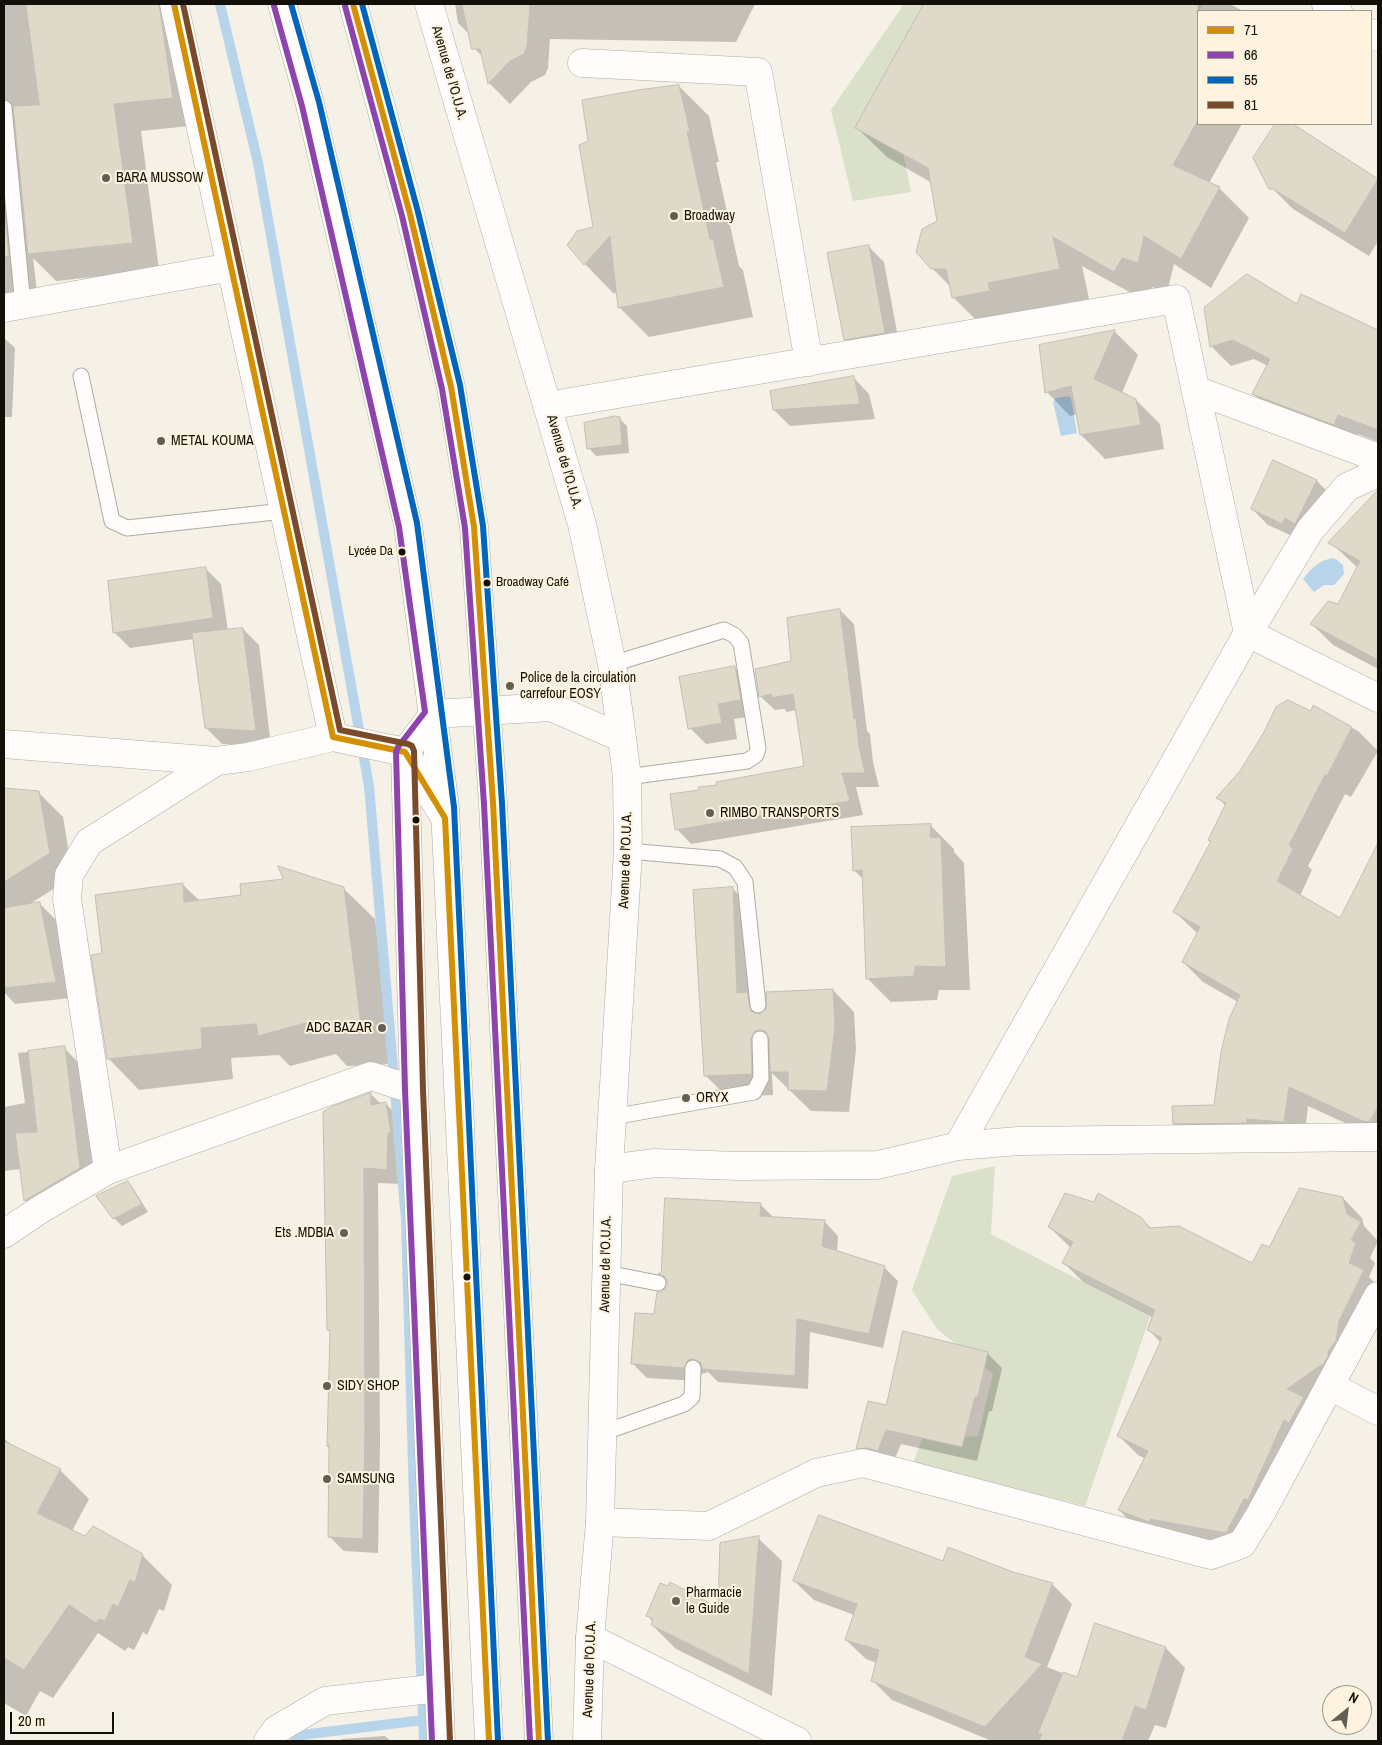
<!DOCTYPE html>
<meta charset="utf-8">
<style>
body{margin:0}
#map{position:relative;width:1382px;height:1745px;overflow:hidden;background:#f6f1e6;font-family:"Archivo Narrow",sans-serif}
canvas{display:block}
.frame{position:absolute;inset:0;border:5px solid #131009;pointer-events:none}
.legend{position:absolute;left:1197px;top:10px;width:175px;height:115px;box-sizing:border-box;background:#fdf3df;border:1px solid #9f9889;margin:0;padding:6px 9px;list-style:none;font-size:15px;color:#131009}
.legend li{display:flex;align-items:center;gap:10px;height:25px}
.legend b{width:25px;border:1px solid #9f9889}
.north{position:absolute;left:1322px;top:1685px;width:50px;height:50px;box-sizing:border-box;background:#fdf3df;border:1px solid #9f9889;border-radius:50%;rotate:29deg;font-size:14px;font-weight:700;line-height:20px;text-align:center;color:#131009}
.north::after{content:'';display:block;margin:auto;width:18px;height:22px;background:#625f56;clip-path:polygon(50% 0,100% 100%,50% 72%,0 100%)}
.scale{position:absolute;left:10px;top:1712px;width:104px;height:22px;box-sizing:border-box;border:2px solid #131009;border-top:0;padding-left:6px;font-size:15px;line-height:18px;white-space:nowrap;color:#131009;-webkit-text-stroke:4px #fdf3df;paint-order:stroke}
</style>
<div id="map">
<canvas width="1382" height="1745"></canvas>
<div class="frame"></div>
<ul class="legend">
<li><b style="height:6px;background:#d59001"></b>71</li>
<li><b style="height:6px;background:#8e44ad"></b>66</li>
<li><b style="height:6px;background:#0065bd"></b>55</li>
<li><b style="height:6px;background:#7a4b2a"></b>81</li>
</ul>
<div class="north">N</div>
<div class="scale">20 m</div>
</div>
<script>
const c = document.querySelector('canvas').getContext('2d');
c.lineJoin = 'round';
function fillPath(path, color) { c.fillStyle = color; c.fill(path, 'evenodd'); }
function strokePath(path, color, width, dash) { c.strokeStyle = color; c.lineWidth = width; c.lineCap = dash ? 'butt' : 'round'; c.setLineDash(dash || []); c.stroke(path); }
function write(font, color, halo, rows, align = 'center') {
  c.font = font + ' "Archivo Narrow",sans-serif'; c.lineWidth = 4; c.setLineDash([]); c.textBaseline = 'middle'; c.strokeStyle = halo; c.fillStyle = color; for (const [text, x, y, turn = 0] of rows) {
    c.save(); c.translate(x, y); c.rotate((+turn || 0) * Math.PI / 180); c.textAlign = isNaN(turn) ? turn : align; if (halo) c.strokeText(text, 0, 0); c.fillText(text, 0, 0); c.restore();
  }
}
fillPath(new Path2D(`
 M 904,4 L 1198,4 L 1202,6 L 1094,173 L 901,142 L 911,192 L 853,201 L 831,110 Z
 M 995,1166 L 991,1234 L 1150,1317 L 1085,1506 L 913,1463 L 922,1439 L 978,1436 L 993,1374 L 937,1329 L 912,1290 L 952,1176 Z`), '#dbe0ca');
fillPath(new Path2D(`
 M 1069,396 L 1071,398 L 1077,433 L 1061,436 L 1053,402 L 1056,398 Z
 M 1334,558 L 1343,565 L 1344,574 L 1334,585 L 1324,585 L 1314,592 L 1303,579 C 1312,568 1319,560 1334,558 Z`), '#b8d4eb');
fillPath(new Path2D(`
 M 17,4 L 177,4 L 199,125 L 141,131 L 159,270 L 56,281 L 33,258 L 37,292 L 4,295 L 4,5 Z
 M 455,4 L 755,4 L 736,42 L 550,39 L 548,68 L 545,75 L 531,82 L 510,104 L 489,83 L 484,58 L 474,48 L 471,36 L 458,23 Z
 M 926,4 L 1230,4 L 1243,11 L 1198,11 L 1198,124 L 1242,124 L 1209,183 L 1219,188 L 1249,218 L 1211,288 L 1174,264 L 1167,292 L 1152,287 L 1144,300 L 1082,266 L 1089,299 L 1017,312 L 983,327 L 953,297 L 951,287 L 932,268 L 938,222 L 932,183 L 887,157 L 857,128 Z
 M 679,86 L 709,116 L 719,162 L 716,162 L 739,266 L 743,270 L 753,317 L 649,337 L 619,307 L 617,291 L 614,294 L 585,264 L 594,228 Z
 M 1276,124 L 1290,124 L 1378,181 L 1378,241 L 1369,256 L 1293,209 L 1268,184 L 1254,158 Z
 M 868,246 L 884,262 L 900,348 L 861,355 L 845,339 Z
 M 1297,305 L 1375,330 L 1378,334 L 1378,442 L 1358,434 L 1354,444 L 1274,414 L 1254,394 L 1268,366 L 1254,359 L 1231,366 L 1211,346 Z
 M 1114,331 L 1138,355 L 1122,393 L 1136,400 L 1160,424 L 1164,449 L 1105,459 L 1081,435 L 1077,414 L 1070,416 L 1047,392 Z
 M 4,338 L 15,348 L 12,417 L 4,417 Z
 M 853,377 L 869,394 L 875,419 L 790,426 L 774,410 Z
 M 619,418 L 627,426 L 629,453 L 596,456 L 589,448 Z
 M 1273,462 L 1317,481 L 1333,497 L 1299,539 L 1268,525 L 1252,509 Z
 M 1378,510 L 1378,669 L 1333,645 L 1312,624 L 1339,606 L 1358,568 L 1333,545 Z
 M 205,568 L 221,584 L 228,631 L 243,629 L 259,645 L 271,746 L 222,744 L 206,728 L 194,639 L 130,648 L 114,632 Z
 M 840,610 L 854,624 L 867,731 L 870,734 L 873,762 L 879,787 L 856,787 L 863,815 L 691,844 L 677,829 L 718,786 L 805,767 L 796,710 L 787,712 L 784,709 L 775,710 L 760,696 Z
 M 735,668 L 751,684 L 756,716 L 734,719 L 737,739 L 706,744 L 690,728 Z
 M 1313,706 L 1358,731 L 1378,751 L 1351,797 L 1345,794 L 1308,866 L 1312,870 L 1300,896 L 1341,919 L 1378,850 L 1378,1138 L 1308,1106 L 1304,1141 L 1195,1143 L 1175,1123 L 1215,1106 L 1238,1002 L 1203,982 L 1183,962 L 1198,934 L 1175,912 L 1212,842 L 1209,840 L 1226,806 L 1218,798 L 1311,713 Z
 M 4,789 L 39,793 L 63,817 L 73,877 L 28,905 L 40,904 L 56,920 L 71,998 L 15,1004 L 4,992 Z
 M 930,825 L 954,849 L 954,852 L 964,863 L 970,990 L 939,990 L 937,1000 L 891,1002 L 867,978 L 863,879 L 854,870 Z
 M 182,884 L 200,901 L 343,888 L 375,919 L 392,1064 L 347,1066 L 336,1054 L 290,1066 L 279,1055 L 231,1058 L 233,1079 L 139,1090 L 108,1058 L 103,954 Z
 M 732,888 L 754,910 L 757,1004 L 765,1012 L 833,990 L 854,1012 L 856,1049 L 849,1112 L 811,1111 L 772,1073 L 773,1095 L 727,1097 L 706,1076 Z
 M 64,1048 L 85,1069 L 101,1189 L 46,1222 L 26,1201 L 21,1169 L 4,1171 L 4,1107 L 25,1103 L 18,1053 Z
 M 371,1094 L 381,1104 L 386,1104 L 401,1119 L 405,1148 L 402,1148 L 401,1184 L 378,1183 L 380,1444 L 378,1553 L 344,1551 L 329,1536 L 330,1449 L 328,1447 L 331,1333 L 328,1330 Z
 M 128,1183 L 135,1191 L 148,1212 L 122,1226 L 114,1218 Z
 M 1343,1198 L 1362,1218 L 1364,1226 L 1378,1241 L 1370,1258 L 1375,1263 L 1369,1277 L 1378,1286 L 1246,1551 L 1138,1529 L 1119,1510 L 1146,1459 L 1138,1455 L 1119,1436 L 1161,1343 L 1149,1330 L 1153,1318 L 1083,1282 L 1064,1263 L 1071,1248 L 1049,1227 L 1142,1219 L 1152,1229 L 1253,1265 L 1269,1248 Z
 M 760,1204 L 774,1218 L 824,1221 L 838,1236 L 837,1252 L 884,1267 L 898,1281 L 883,1348 L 810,1332 L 808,1389 L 718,1382 L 708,1372 L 702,1374 L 698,1381 L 647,1378 L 632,1363 L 656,1315 L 662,1293 L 668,1286 L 668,1282 L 661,1274 Z
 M 987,1353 L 1002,1368 L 992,1411 L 989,1411 L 977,1461 L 901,1444 L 892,1465 L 871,1463 L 857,1448 L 887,1407 Z
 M 4,1438 L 15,1448 L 60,1470 L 89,1499 L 72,1531 L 86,1537 L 142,1555 L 172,1585 L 164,1611 L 159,1609 L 147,1635 L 143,1632 L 134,1650 L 128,1647 L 125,1651 L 98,1633 L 53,1698 L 40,1691 L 26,1716 L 4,1703 Z
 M 758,1538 L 782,1561 L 772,1696 L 676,1649 L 652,1625 L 653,1622 L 647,1615 L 719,1610 Z
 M 943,1562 L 1012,1573 L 1052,1584 L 1072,1604 L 1047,1667 L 1077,1679 L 1096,1624 L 1166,1648 L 1185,1668 L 1166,1728 L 1155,1725 L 1148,1741 L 992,1741 L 892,1700 L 873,1681 L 877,1663 L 866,1659 L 846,1640 L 854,1615 L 814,1600 L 794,1581 Z
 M 385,1736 L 391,1741 L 341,1741 L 341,1739 Z`), '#0003');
strokePath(new Path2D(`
 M 220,4 L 258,163 L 369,786 L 406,1220 L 414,1500 L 424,1741
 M 295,1741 L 301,1735 L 423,1720`), '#b8d4eb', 10);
const building = new Path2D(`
 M 26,4 L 159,4 L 173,98 L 114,104 L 133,243 L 28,254 L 13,106 L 39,105 Z
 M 462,4 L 530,4 L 527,46 L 524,54 L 510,61 L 488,84 L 480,49 L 472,49 Z
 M 924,4 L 1198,4 L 1198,120 L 1173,165 L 1220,187 L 1181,259 L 1144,236 L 1138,263 L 1122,258 L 1114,272 L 1053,237 L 1060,269 L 988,283 L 990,291 L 952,298 L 946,269 L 931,269 L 916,252 L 922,229 L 937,221 L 928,168 L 855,128 Z
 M 679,85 L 690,132 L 687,132 L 710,239 L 713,239 L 724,287 L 618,308 L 610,236 L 584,265 L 567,245 L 577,231 L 593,227 L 579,145 L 588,141 L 582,100 L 638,90 Z
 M 1275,124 L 1293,124 L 1378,179 L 1345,233 L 1273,189 L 1269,189 L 1253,158 Z
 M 4,203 L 9,256 L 4,257 Z
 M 869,245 L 885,333 L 844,340 L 827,253 Z
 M 1247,274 L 1297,304 L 1301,294 L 1378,330 L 1378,430 L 1338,415 L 1334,425 L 1252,394 L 1270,359 L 1233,340 L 1210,347 L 1204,308 Z
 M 1115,330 L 1094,379 L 1136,399 L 1141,425 L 1080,435 L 1071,386 L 1045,393 L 1039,345 Z
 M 854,376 L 860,404 L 773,410 L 770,391 Z
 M 615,416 L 620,417 L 622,445 L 587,449 L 584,423 Z
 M 1273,460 L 1317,480 L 1295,524 L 1285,518 L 1282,524 L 1251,509 Z
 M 1378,490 L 1378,660 L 1310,624 L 1328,601 L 1338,604 L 1360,561 L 1328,543 Z
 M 206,567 L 213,618 L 113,633 L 108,581 Z
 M 840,609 L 854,719 L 856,718 L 859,746 L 865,773 L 842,773 L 850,801 L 675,830 L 670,794 L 699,790 L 698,787 L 717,785 L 716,782 L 804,766 L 793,694 L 772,698 L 771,694 L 759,697 L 755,669 L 791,661 L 787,618 Z
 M 243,628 L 256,731 L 205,728 L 192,633 Z
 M 735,666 L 741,700 L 718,704 L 722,723 L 688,729 L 679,677 Z
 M 1288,700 L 1311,711 L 1313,705 L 1352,727 L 1327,776 L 1325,775 L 1289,845 L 1293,849 L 1277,881 L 1340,918 L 1378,843 L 1378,1107 L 1370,1121 L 1365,1122 L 1289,1087 L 1284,1122 L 1247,1119 L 1247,1123 L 1173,1124 L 1172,1106 L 1214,1105 L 1221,1052 L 1229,1019 L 1240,995 L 1182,962 L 1200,927 L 1173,912 L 1211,841 L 1208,840 L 1226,803 L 1216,798 L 1240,771 L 1264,732 L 1276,707 Z
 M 4,788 L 39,791 L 50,853 L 4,882 Z
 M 931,824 L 930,837 L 941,838 L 946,967 L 915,966 L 914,976 L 866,979 L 862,870 L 853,871 L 851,827 Z
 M 278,866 L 344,887 L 362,1033 L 315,1035 L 313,1021 L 258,1036 L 256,1024 L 201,1028 L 202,1049 L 107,1059 L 91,955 L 102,953 L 95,895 L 183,883 L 184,902 L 241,895 L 240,884 L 283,879 Z
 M 733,887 L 737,993 L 747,992 L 751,1011 L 759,1014 L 766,1009 L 766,992 L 833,989 L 835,1027 L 827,1091 L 788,1090 L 788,1072 L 770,1072 L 769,1038 L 765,1031 L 760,1030 L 755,1031 L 751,1039 L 752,1074 L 704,1076 L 693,890 Z
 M 40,902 L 56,982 L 4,988 L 4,908 Z
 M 65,1046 L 80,1168 L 24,1201 L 15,1133 L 37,1132 L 28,1051 Z
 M 371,1093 L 371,1105 L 386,1102 L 391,1133 L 388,1133 L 387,1170 L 364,1168 L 365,1429 L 363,1539 L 328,1537 L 329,1445 L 327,1447 L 330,1330 L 327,1330 L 323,1112 L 333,1106 Z
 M 128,1181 L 142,1204 L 113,1219 L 96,1196 Z
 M 1300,1188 L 1343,1197 L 1347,1214 L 1361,1222 L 1351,1240 L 1356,1243 L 1349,1263 L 1364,1270 L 1339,1321 L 1336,1341 L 1328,1351 L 1328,1356 L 1324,1363 L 1287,1389 L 1304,1397 L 1289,1423 L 1284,1420 L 1248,1500 L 1244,1499 L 1226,1533 L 1150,1519 L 1149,1522 L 1118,1510 L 1148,1451 L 1117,1436 L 1162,1338 L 1147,1330 L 1155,1310 L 1062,1263 L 1073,1242 L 1048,1227 L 1065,1193 L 1094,1202 L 1098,1193 L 1142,1218 L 1149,1228 L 1179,1226 L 1252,1263 L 1262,1244 L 1269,1247 Z
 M 665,1198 L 761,1203 L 760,1216 L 825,1220 L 822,1246 L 885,1266 L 869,1334 L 797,1319 L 795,1376 L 702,1369 L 701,1363 L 694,1359 L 688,1360 L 684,1368 L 631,1364 L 635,1313 L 654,1314 L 657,1292 L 662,1292 L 667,1285 L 667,1280 L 664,1276 L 658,1274 L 661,1272 Z
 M 903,1331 L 988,1352 L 978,1397 L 975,1397 L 962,1447 L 886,1430 L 878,1451 L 867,1448 L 856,1449 L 868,1401 L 886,1405 Z
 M 4,1441 L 61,1469 L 37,1513 L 85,1536 L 93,1526 L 143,1554 L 135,1583 L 130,1580 L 118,1607 L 113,1604 L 105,1621 L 99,1619 L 96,1623 L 69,1605 L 24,1670 L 4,1658 Z
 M 819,1515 L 943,1561 L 948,1547 L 1013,1572 L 1053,1583 L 1025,1657 L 1042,1664 L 985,1727 L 871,1681 L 879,1650 L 845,1640 L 857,1604 L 793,1581 Z
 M 759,1536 L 749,1674 L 651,1625 L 653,1619 L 646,1616 L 660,1583 L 668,1586 L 670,1582 L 718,1608 L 720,1543 Z
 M 1095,1623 L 1166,1647 L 1146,1710 L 1135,1706 L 1122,1741 L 1039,1741 L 1042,1734 L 1038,1733 L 1063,1672 L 1077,1677 Z`);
fillPath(building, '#dfd9ca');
strokePath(building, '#c2beb5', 1);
const lane = new Path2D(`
 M 4,108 L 23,305
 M 81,376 L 112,521 L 127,528 L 284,511
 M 612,664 L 724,630 L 734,635 L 741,643 L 758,748 L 756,755 L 747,761 L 627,777
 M 628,851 L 720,859 L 735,867 L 745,882 L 758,1005
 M 612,1117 L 754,1092 L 761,1078 L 760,1039
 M 606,1273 L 658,1283
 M 602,1433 L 684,1404 L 692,1397 L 693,1368`);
const street = new Path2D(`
 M 174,4 L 333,737
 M 429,4 L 582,524 L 612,664 L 622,738
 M 1326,4 L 1338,11
 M 1371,33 L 1378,37
 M 582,63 L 758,72 L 809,362
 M 4,308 L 231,267
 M 1196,390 L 1378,458
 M 547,406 L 1176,299 L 1248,633
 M 1248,633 L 1378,698
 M 4,744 L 217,761
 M 405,752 L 414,1090 L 441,1741
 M 405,752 L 434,714
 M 958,1146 L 1248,633 L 1310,530 L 1347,487 L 1378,473
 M 609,1169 L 655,1163 L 738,1166 L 878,1165 L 958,1146 L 1018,1141 L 1378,1137
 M 108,1170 L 67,899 L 69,875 L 89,842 L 217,761 L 248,757 L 333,737 L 405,752 L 445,818
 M 4,1234 L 41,1209 L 108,1170 L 371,1076 L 414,1090
 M 1330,1386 L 1378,1411
 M 600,1522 L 709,1526 L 816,1473 L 863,1463 L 1211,1555 L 1242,1544 L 1261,1513 L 1378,1296
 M 590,1638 L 797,1741
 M 268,1741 L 276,1730 L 325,1701 L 439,1688`);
const secondary = new Path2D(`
 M 434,714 L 551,707 L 622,738 L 627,777 L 628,851 L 609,1169 L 600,1522 L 590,1638 L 587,1741`);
const highway = new Path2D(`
 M 282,4 L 310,104 L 408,525 L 445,808 L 489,1741
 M 353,4 L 410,214 L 451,387 L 474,527 L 493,803 L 539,1741`);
strokePath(lane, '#afaba3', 17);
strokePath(street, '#afaba3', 29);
strokePath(secondary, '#afaba3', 29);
strokePath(highway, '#afaba3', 29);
strokePath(lane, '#fefdfb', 15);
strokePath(street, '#fefdfb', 28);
strokePath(secondary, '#fefdfb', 28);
strokePath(highway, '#fefdfb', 28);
strokePath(new Path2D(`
 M 174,4 L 333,737 L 405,752 L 445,818 L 489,1741
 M 353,4 L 410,214 L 451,387 L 474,527 L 493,803 L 539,1741`), '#d59001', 6);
strokePath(new Path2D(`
 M 274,6 L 302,106 L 399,527 L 425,712 L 398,747 L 396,752 L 405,1090 L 432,1741
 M 345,6 L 402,216 L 442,389 L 465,528 L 484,804 L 530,1741`), '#8e44ad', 6);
strokePath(new Path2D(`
 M 291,4 L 319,102 L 417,523 L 454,807 L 498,1741
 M 362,4 L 418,212 L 460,385 L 483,526 L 502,803 L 548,1741`), '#0065bd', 6);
strokePath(new Path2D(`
 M 183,4 L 340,730 L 408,744 L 412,746 L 414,751 L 423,1090 L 450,1741`), '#7a4b2a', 6);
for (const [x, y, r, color] of [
 [106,178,5,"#625f56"],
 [674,216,5,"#625f56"],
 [161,441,5,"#625f56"],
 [402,552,4.5,"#131009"],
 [487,583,4.5,"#131009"],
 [510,686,5,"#625f56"],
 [710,813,5,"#625f56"],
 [416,820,4.5,"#131009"],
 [382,1028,5,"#625f56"],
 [686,1098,5,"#625f56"],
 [344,1233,5,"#625f56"],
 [467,1277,4.5,"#131009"],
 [327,1386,5,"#625f56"],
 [327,1479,5,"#625f56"],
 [676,1601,5,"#625f56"]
]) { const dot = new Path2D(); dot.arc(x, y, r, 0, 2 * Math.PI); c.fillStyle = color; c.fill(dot); strokePath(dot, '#fdf3df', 2); }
write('13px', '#131009', '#fdf3df', [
 ["Lycée Da",393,552],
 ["Broadway Café",496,583,"left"]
], 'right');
write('14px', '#131009', '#fdf3df', [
 ["Avenue de l'O.U.A.",449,73,74],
 ["Avenue de l'O.U.A.",564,462,74],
 ["Avenue de l'O.U.A.",626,860,-88],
 ["Avenue de l'O.U.A.",606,1264,-89],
 ["Avenue de l'O.U.A.",590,1669,-88]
]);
write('14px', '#131009', '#fdf3df', [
 ["BARA MUSSOW",116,178],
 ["Broadway",684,216],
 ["METAL KOUMA",171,441],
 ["Police de la circulation",520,678],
 ["carrefour EOSY",520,694],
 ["RIMBO TRANSPORTS",720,813],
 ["ADC BAZAR",372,1028,"right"],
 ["ORYX",696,1098],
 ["Ets .MDBIA",334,1233,"right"],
 ["SIDY SHOP",337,1386],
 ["SAMSUNG",337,1479],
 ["Pharmacie",686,1593],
 ["le Guide",686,1609]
], 'left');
</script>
